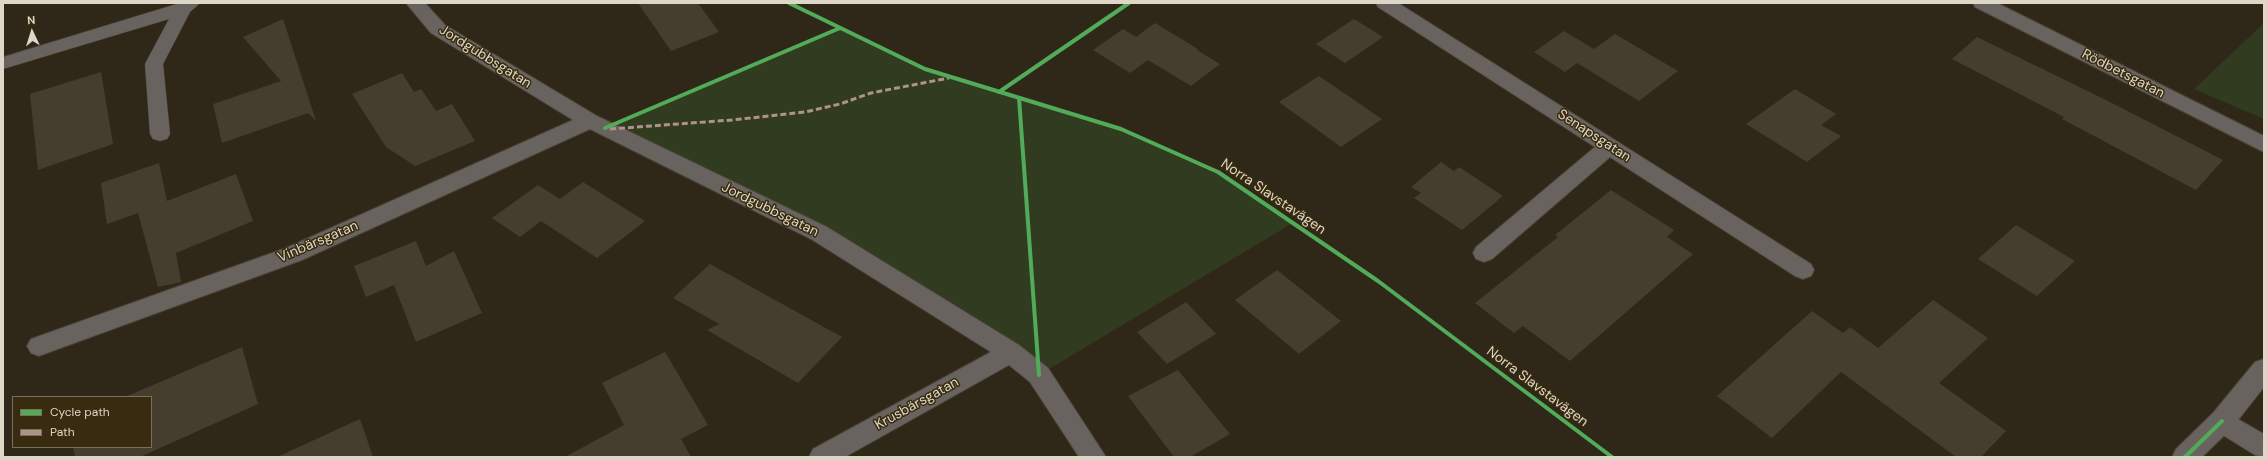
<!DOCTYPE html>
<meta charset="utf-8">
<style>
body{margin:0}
#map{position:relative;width:2267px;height:460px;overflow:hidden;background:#2f2818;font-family:"DM Sans",sans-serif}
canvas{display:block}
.frame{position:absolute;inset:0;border:4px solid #ded6c6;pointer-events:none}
.legend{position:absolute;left:12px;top:396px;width:140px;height:52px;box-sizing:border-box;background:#382b0f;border:1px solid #7a6f58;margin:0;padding:5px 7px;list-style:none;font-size:12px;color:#ded6c6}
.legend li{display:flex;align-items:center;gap:8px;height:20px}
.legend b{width:20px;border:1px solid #7a6f58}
.north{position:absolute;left:12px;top:12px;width:40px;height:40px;-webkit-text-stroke:3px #382b0f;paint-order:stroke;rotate:356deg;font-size:11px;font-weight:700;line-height:16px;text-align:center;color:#ded6c6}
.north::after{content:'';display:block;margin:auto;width:14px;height:18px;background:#ded6c6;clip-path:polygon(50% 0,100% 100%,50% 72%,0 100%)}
</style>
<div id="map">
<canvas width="2267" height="460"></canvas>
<div class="frame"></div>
<ul class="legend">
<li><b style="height:5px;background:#51ab58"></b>Cycle path</li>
<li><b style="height:5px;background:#af9288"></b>Path</li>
</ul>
<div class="north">N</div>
</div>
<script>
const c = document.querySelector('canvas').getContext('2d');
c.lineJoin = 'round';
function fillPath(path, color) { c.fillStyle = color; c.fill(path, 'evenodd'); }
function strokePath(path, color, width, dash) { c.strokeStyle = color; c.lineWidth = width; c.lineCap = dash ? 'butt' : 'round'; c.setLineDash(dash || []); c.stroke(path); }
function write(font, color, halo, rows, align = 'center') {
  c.font = font + ' "DM Sans",sans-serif'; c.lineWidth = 3; c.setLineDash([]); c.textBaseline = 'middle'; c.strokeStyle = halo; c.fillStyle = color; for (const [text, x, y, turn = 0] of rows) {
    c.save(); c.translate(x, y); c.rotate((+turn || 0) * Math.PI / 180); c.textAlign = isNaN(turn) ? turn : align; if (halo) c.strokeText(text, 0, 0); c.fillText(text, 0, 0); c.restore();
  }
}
fillPath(new Path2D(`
 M 2264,23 L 2264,119 L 2194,89 Z
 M 840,28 L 925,69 L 1121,129 L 1218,172 L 1293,223 L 1039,375 L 819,233 L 605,128 Z`), '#313b1f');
fillPath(new Path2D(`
 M 638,3 L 698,3 L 719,32 L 671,51 Z
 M 283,19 L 316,121 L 308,113 L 222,143 L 213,104 L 281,81 L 243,37 Z
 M 1354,19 L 1383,37 L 1345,63 L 1316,44 Z
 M 1155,23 L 1198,49 L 1197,50 L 1220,64 L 1191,86 L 1148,60 L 1130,73 L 1093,50 L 1123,29 L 1136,37 Z
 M 1564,31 L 1594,49 L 1615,34 L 1678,71 L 1639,101 L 1577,63 L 1565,72 L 1534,52 Z
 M 1977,37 L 2108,101 L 2223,160 L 2196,190 L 2062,119 L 2064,117 L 1952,59 Z
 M 101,72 L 113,144 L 38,170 L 30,94 Z
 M 402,73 L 414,92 L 421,89 L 436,111 L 452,104 L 475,141 L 415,166 L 386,147 L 352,94 Z
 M 1319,76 L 1382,119 L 1341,147 L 1279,102 Z
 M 1795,89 L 1836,114 L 1821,125 L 1841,136 L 1807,162 L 1746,124 Z
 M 1441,162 L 1454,171 L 1459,167 L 1503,196 L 1462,230 L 1414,198 L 1421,193 L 1411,187 Z
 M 159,163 L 167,201 L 236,174 L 253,221 L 176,253 L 181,282 L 158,287 L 138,213 L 107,224 L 101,183 Z
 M 583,182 L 645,221 L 597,258 L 541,221 L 520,237 L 492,218 L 538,185 L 560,199 Z
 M 1611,190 L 1674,230 L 1667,237 L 1693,254 L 1570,361 L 1523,326 L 1514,333 L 1475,303 L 1558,237 L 1555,235 Z
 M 2016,225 L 2075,261 L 2037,296 L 1978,259 Z
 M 416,241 L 426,266 L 454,251 L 482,313 L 416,342 L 394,285 L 366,297 L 354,266 Z
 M 710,264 L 842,337 L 798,383 L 707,330 L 719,324 L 673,298 Z
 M 1277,270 L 1341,321 L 1299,354 L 1235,300 Z
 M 1933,300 L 1988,338 L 1939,383 L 2006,431 L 1981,457 L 1956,457 L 1841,372 L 1772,438 L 1717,396 L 1812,311 L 1843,333 L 1850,327 L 1878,348 Z
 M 1186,302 L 1216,334 L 1167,364 L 1137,332 Z
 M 242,347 L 258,404 L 140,457 L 75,457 L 73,447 L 151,447 L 151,397 L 125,397 Z
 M 665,352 L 708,425 L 681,439 L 691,457 L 565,457 L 624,425 L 602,383 Z
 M 1178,370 L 1230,434 L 1190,457 L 1174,457 L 1128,396 Z
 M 360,419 L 373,457 L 277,457 Z`), '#453e2e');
const service = new Path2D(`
 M 180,3 L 199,4 L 190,12 L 163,64 L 170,134 L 167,139 L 160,141 L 153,139 L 150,134 L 145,64 L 169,19 L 3,69 L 3,57 Z`);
const minor = new Path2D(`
 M 406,3 L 425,3 L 445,25 L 597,116 L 827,227 L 1019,345 L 1048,368 L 1106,457 L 1079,457 L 1030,382 L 1009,365 L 845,457 L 809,457 L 813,449 L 991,352 L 811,239 L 590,129 L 302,260 L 47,353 L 39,356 L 31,353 L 27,346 L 31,339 L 286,248 L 573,120 L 431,33 Z
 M 1376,3 L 1398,3 L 1811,264 L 1814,270 L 1811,276 L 1803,279 L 1795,276 L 1610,157 L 1492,259 L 1484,262 L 1476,259 L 1473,253 L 1476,247 L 1595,147 L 1378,7 Z
 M 1973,3 L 1997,3 L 2264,136 L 2264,152 L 1975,7 Z
 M 2222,410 L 2264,434 L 2264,457 L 2255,455 L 2213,429 L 2210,421 L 2213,413 Z`);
const tertiary = new Path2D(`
 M 2264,359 L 2264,387 L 2231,429 L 2202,457 L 2172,457 L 2176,449 L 2213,413 L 2255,362 Z`);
strokePath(service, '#494336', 1);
strokePath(minor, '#494336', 2);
strokePath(tertiary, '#494336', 2);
fillPath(service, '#696360');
fillPath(minor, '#696360');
fillPath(tertiary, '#696360');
strokePath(new Path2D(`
 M 610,129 L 732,120 L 805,112 L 840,104 L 871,93 L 949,78`), '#af9288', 3, [6, 3]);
strokePath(new Path2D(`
 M 789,3 L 925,69 L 1121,129 L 1218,172 L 1378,281 L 1612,457
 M 999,92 L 1129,3
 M 1019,98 L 1039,375
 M 605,128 L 840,28
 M 2185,457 L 2222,421`), '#51ab58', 4);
write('14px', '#ded6c6', '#382b0f', [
 ["Jordgubbsgatan",485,57,32],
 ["Rödbetsgatan",2123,74,27],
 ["Senapsgatan",1594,136,33],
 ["Norra Slavstavägen",1273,197,34],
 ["Jordgubbsgatan",770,210,26],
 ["Vinbärsgatan",318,242,-23],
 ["Norra Slavstavägen",1537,387,37],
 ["Krusbärsgatan",917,404,-29]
]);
</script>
